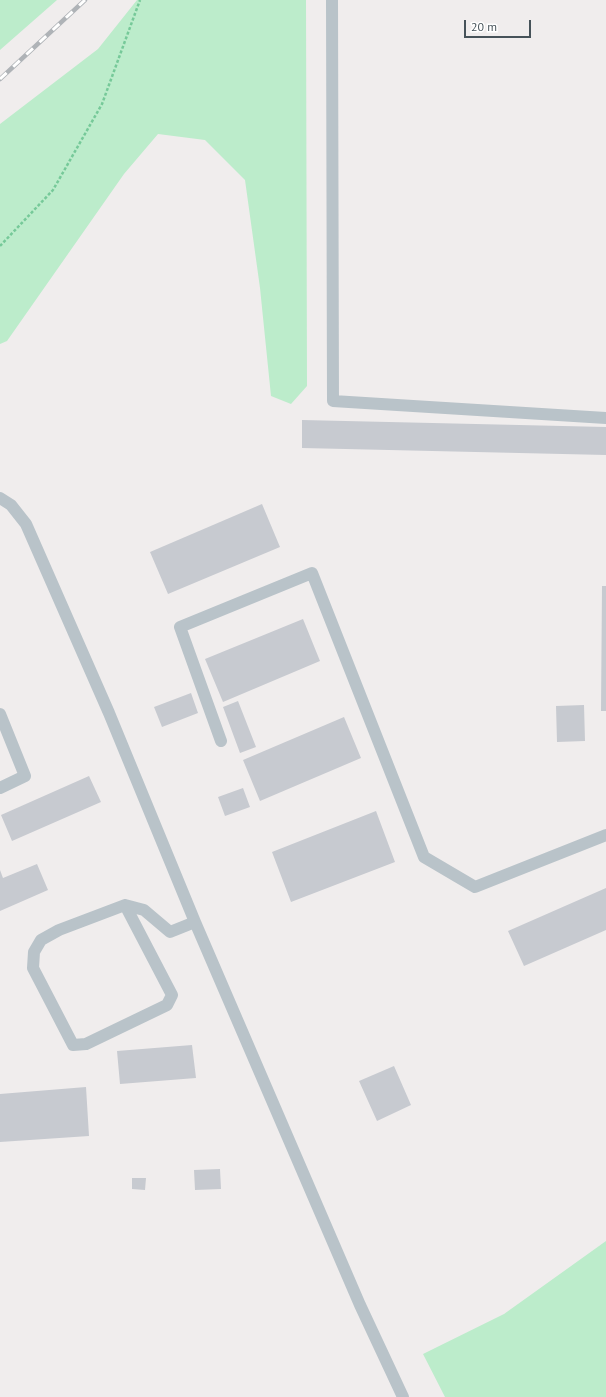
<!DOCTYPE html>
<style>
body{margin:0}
#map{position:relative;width:606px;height:1397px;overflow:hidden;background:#f0eded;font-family:"PT Sans",sans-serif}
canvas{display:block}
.scale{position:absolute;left:464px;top:20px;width:67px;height:18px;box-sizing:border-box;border:2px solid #465259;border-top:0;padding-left:5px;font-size:12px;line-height:14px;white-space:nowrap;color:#465259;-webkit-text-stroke:3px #fff;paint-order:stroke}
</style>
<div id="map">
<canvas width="606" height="1397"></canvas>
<div class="scale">20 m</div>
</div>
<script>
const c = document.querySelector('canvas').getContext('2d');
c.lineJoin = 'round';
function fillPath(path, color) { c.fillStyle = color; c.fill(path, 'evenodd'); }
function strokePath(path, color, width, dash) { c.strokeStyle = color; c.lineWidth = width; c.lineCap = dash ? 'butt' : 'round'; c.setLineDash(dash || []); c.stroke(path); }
fillPath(new Path2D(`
 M 0,0 L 57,0 L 0,50 Z
 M 137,0 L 306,0 L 307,386 L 291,404 L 271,396 L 260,288 L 245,180 L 205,140 L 158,134 L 124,174 L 7,341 L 0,344 L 0,124 L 98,49 Z
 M 606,1241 L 606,1397 L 445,1397 L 423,1354 L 504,1314 Z`), '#bceccb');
fillPath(new Path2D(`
 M 302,420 L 606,427 L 606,455 L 302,448 Z
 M 262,504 L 280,547 L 168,594 L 150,552 Z
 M 602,586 L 606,586 L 606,711 L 601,711 Z
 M 303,619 L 320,661 L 223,702 L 205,659 Z
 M 191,693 L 198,713 L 162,727 L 154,707 Z
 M 238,701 L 256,747 L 240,753 L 223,707 Z
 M 584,705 L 585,741 L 557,742 L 556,706 Z
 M 344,717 L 361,758 L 260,801 L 243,760 Z
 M 89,776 L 101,802 L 12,841 L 1,815 Z
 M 243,788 L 250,807 L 225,816 L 218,797 Z
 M 376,811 L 395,862 L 291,902 L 272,852 Z
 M 37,864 L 48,890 L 0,911 L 0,870 L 3,878 Z
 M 606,888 L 606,930 L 524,966 L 508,931 Z
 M 192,1045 L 196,1078 L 120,1084 L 117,1051 Z
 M 394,1066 L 411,1105 L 377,1121 L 359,1081 Z
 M 86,1087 L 89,1136 L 0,1142 L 0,1094 Z
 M 220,1169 L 221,1189 L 195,1190 L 194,1170 Z
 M 132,1178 L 146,1178 L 145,1190 L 132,1189 Z`), '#c7cad0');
strokePath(new Path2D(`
 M 0,246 L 53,190 L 102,104 L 140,0`), '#76c999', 2.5, [3, 2]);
strokePath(new Path2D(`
 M 332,0 L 333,401 L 606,418
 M 0,498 L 11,505 L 26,524 L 109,713 L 195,922 L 360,1305 L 403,1397
 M 0,714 L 25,776 L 0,788
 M 221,741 L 180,627 L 312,573 L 424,857 L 475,887 L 606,835
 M 125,905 L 172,995 L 167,1005 L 86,1044 L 73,1045 L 33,968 L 34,952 L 41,940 L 59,930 L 125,905 L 144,910 L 170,932 L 195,922`), '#b9c3c9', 12);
const rail = new Path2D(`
 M 0,79 L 85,0`);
strokePath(rail, '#afb3b7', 4.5);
strokePath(rail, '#fff', 3, [9]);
</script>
